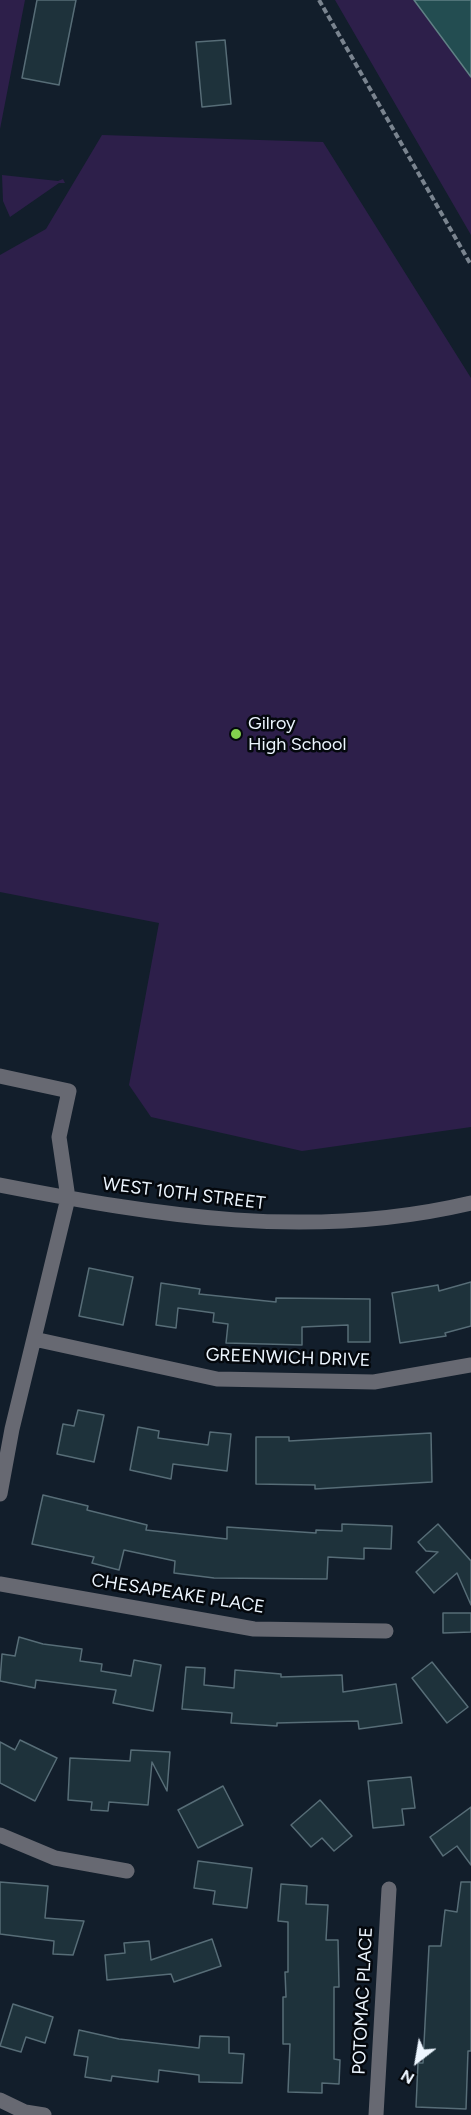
<!DOCTYPE html>
<style>
body{margin:0}
#map{position:relative;width:471px;height:2115px;overflow:hidden;background:#121e2b;font-family:Figtree,sans-serif}
canvas{display:block}
.north{position:absolute;left:387px;top:2031px;width:60px;height:60px;-webkit-text-stroke:4px #04080d;paint-order:stroke;rotate:211deg;font-size:16px;font-weight:700;line-height:24px;text-align:center;color:#edf6ff}
.north::after{content:'';display:block;margin:auto;width:21px;height:27px;background:#edf6ff;clip-path:polygon(50% 0,100% 100%,50% 72%,0 100%)}
</style>
<div id="map">
<canvas width="471" height="2115"></canvas>
<div class="north">N</div>
</div>
<script>
const c = document.querySelector('canvas').getContext('2d');
c.lineJoin = 'round';
function fillPath(path, color) { c.fillStyle = color; c.fill(path, 'evenodd'); }
function strokePath(path, color, width, dash) { c.strokeStyle = color; c.lineWidth = width; c.lineCap = dash ? 'butt' : 'round'; c.setLineDash(dash || []); c.stroke(path); }
function write(font, color, halo, rows, align = 'center') {
  c.font = font + ' Figtree,sans-serif'; c.lineWidth = 5; c.setLineDash([]); c.textBaseline = 'middle'; c.strokeStyle = halo; c.fillStyle = color; for (const [text, x, y, turn = 0] of rows) {
    c.save(); c.translate(x, y); c.rotate((+turn || 0) * Math.PI / 180); c.textAlign = isNaN(turn) ? turn : align; if (halo) c.strokeText(text, 0, 0); c.fillText(text, 0, 0); c.restore();
  }
}
fillPath(new Path2D(`
 M 0,0 L 25,0 L 0,129 Z
 M 335,0 L 471,0 L 471,235 Z
 M 102,135 L 323,142 L 471,378 L 471,1127 L 302,1151 L 151,1117 L 129,1085 L 159,923 L 0,892 L 0,255 L 46,229 Z
 M 2,175 L 58,181 L 63,179 L 65,183 L 59,183 L 10,217 L 3,201 Z`), '#2d1f4a');
const water = new Path2D(`
 M 414,0 L 471,0 L 471,77 Z`);
fillPath(water, '#234d51');
strokePath(water, '#608085', 1.5);
const building = new Path2D(`
 M 37,0 L 76,0 L 59,85 L 22,78 Z
 M 225,40 L 231,104 L 202,107 L 196,42 Z
 M 89,1268 L 133,1277 L 123,1325 L 79,1316 Z
 M 471,1282 L 471,1326 L 445,1333 L 446,1336 L 400,1343 L 392,1293 L 438,1285 L 439,1291 Z
 M 161,1283 L 200,1289 L 199,1294 L 276,1302 L 276,1298 L 370,1299 L 370,1342 L 348,1342 L 348,1325 L 302,1327 L 302,1345 L 226,1343 L 228,1324 L 213,1322 L 214,1313 L 178,1308 L 176,1328 L 156,1325 Z
 M 78,1410 L 104,1415 L 94,1462 L 57,1454 L 63,1424 L 74,1426 Z
 M 138,1427 L 159,1431 L 158,1438 L 208,1445 L 210,1432 L 231,1434 L 227,1471 L 173,1464 L 171,1479 L 130,1470 Z
 M 431,1433 L 432,1482 L 315,1489 L 315,1485 L 256,1484 L 256,1437 L 289,1437 L 289,1441 Z
 M 43,1495 L 88,1506 L 87,1510 L 147,1525 L 146,1530 L 227,1539 L 227,1527 L 316,1533 L 316,1530 L 342,1531 L 342,1524 L 392,1526 L 391,1549 L 364,1548 L 364,1559 L 328,1557 L 327,1579 L 214,1578 L 174,1573 L 175,1561 L 124,1550 L 119,1570 L 92,1563 L 94,1557 L 32,1544 Z
 M 438,1524 L 471,1561 L 471,1605 L 457,1573 L 434,1593 L 416,1572 L 438,1552 L 426,1551 L 418,1542 Z
 M 443,1613 L 471,1613 L 471,1632 L 443,1633 Z
 M 19,1637 L 43,1644 L 82,1649 L 80,1661 L 102,1664 L 101,1671 L 131,1676 L 134,1660 L 161,1665 L 153,1711 L 113,1703 L 116,1690 L 36,1680 L 35,1688 L 0,1681 L 2,1654 L 15,1656 Z
 M 432,1662 L 468,1707 L 447,1723 L 412,1678 Z
 M 186,1667 L 205,1668 L 204,1685 L 234,1688 L 235,1670 L 281,1674 L 281,1677 L 342,1675 L 343,1692 L 396,1684 L 402,1723 L 359,1729 L 358,1721 L 277,1723 L 277,1726 L 231,1723 L 232,1713 L 182,1709 Z
 M 20,1740 L 57,1758 L 35,1801 L 0,1783 L 0,1742 L 15,1750 Z
 M 131,1750 L 170,1752 L 167,1791 L 152,1762 L 148,1805 L 109,1802 L 108,1811 L 91,1810 L 92,1802 L 68,1800 L 70,1758 L 130,1761 Z
 M 411,1777 L 415,1808 L 402,1809 L 404,1825 L 373,1828 L 368,1781 Z
 M 223,1786 L 243,1825 L 198,1848 L 178,1810 Z
 M 320,1800 L 352,1836 L 334,1851 L 322,1838 L 311,1847 L 291,1825 Z
 M 471,1807 L 471,1865 L 457,1846 L 443,1856 L 430,1837 Z
 M 198,1861 L 252,1868 L 247,1908 L 213,1904 L 215,1891 L 194,1888 Z
 M 0,1882 L 48,1886 L 45,1918 L 84,1921 L 73,1955 L 53,1954 L 54,1941 L 0,1934 Z
 M 461,1882 L 471,1882 L 471,2051 L 468,2051 L 466,2109 L 416,2107 L 418,2063 L 423,2063 L 429,1946 L 441,1946 L 445,1910 L 457,1912 Z
 M 281,1884 L 307,1886 L 306,1904 L 328,1905 L 326,1940 L 338,1940 L 339,1987 L 334,1987 L 334,2059 L 340,2060 L 339,2084 L 322,2083 L 322,2093 L 288,2092 L 290,2044 L 283,2044 L 283,1997 L 286,1997 L 285,1972 L 288,1972 L 288,1922 L 278,1921 Z
 M 212,1939 L 221,1966 L 174,1982 L 171,1974 L 107,1980 L 105,1955 L 125,1953 L 124,1943 L 149,1941 L 151,1960 Z
 M 13,2004 L 53,2017 L 45,2043 L 26,2037 L 21,2052 L 0,2046 Z
 M 79,2030 L 119,2039 L 199,2048 L 200,2036 L 229,2037 L 229,2053 L 244,2054 L 242,2083 L 199,2082 L 199,2075 L 159,2070 L 158,2082 L 112,2076 L 111,2081 L 85,2077 L 88,2057 L 74,2055 Z`);
fillPath(building, '#1e323b');
strokePath(building, '#576d77', 1.5);
strokePath(new Path2D(`
 M 319,0 L 471,265`), '#7a848f', 4, [6, 3]);
strokePath(new Path2D(`
 M 0,1076 L 69,1091 L 59,1137 L 68,1198 L 12,1429 L 0,1494
 M 0,1185 C 160,1216 310,1241 471,1203
 M 34,1339 L 217,1379 L 374,1382 L 471,1365
 M 0,1584 L 254,1629 L 386,1631
 M 0,1835 L 55,1858 L 127,1871
 M 0,2100 L 25,2112 L 44,2115
 M 376,2115 L 389,1889`), '#676972', 15);
for (const [x, y, r, color] of [
 [236,734,6,"#84d04e"]
]) { const dot = new Path2D(); dot.arc(x, y, r, 0, 2 * Math.PI); c.fillStyle = color; c.fill(dot); strokePath(dot, '#04080d', 2); }
write('18px', '#edf6ff', '#04080d', [
 ["Gilroy",248,724],
 ["High School",248,745]
], 'left');
write('18px', '#edf6ff', '#04080d', [
 ["WEST 10TH STREET",184,1194,7],
 ["GREENWICH DRIVE",288,1358,2],
 ["CHESAPEAKE PLACE",178,1594,9],
 ["POTOMAC PLACE",363,2001,-87]
]);
</script>
